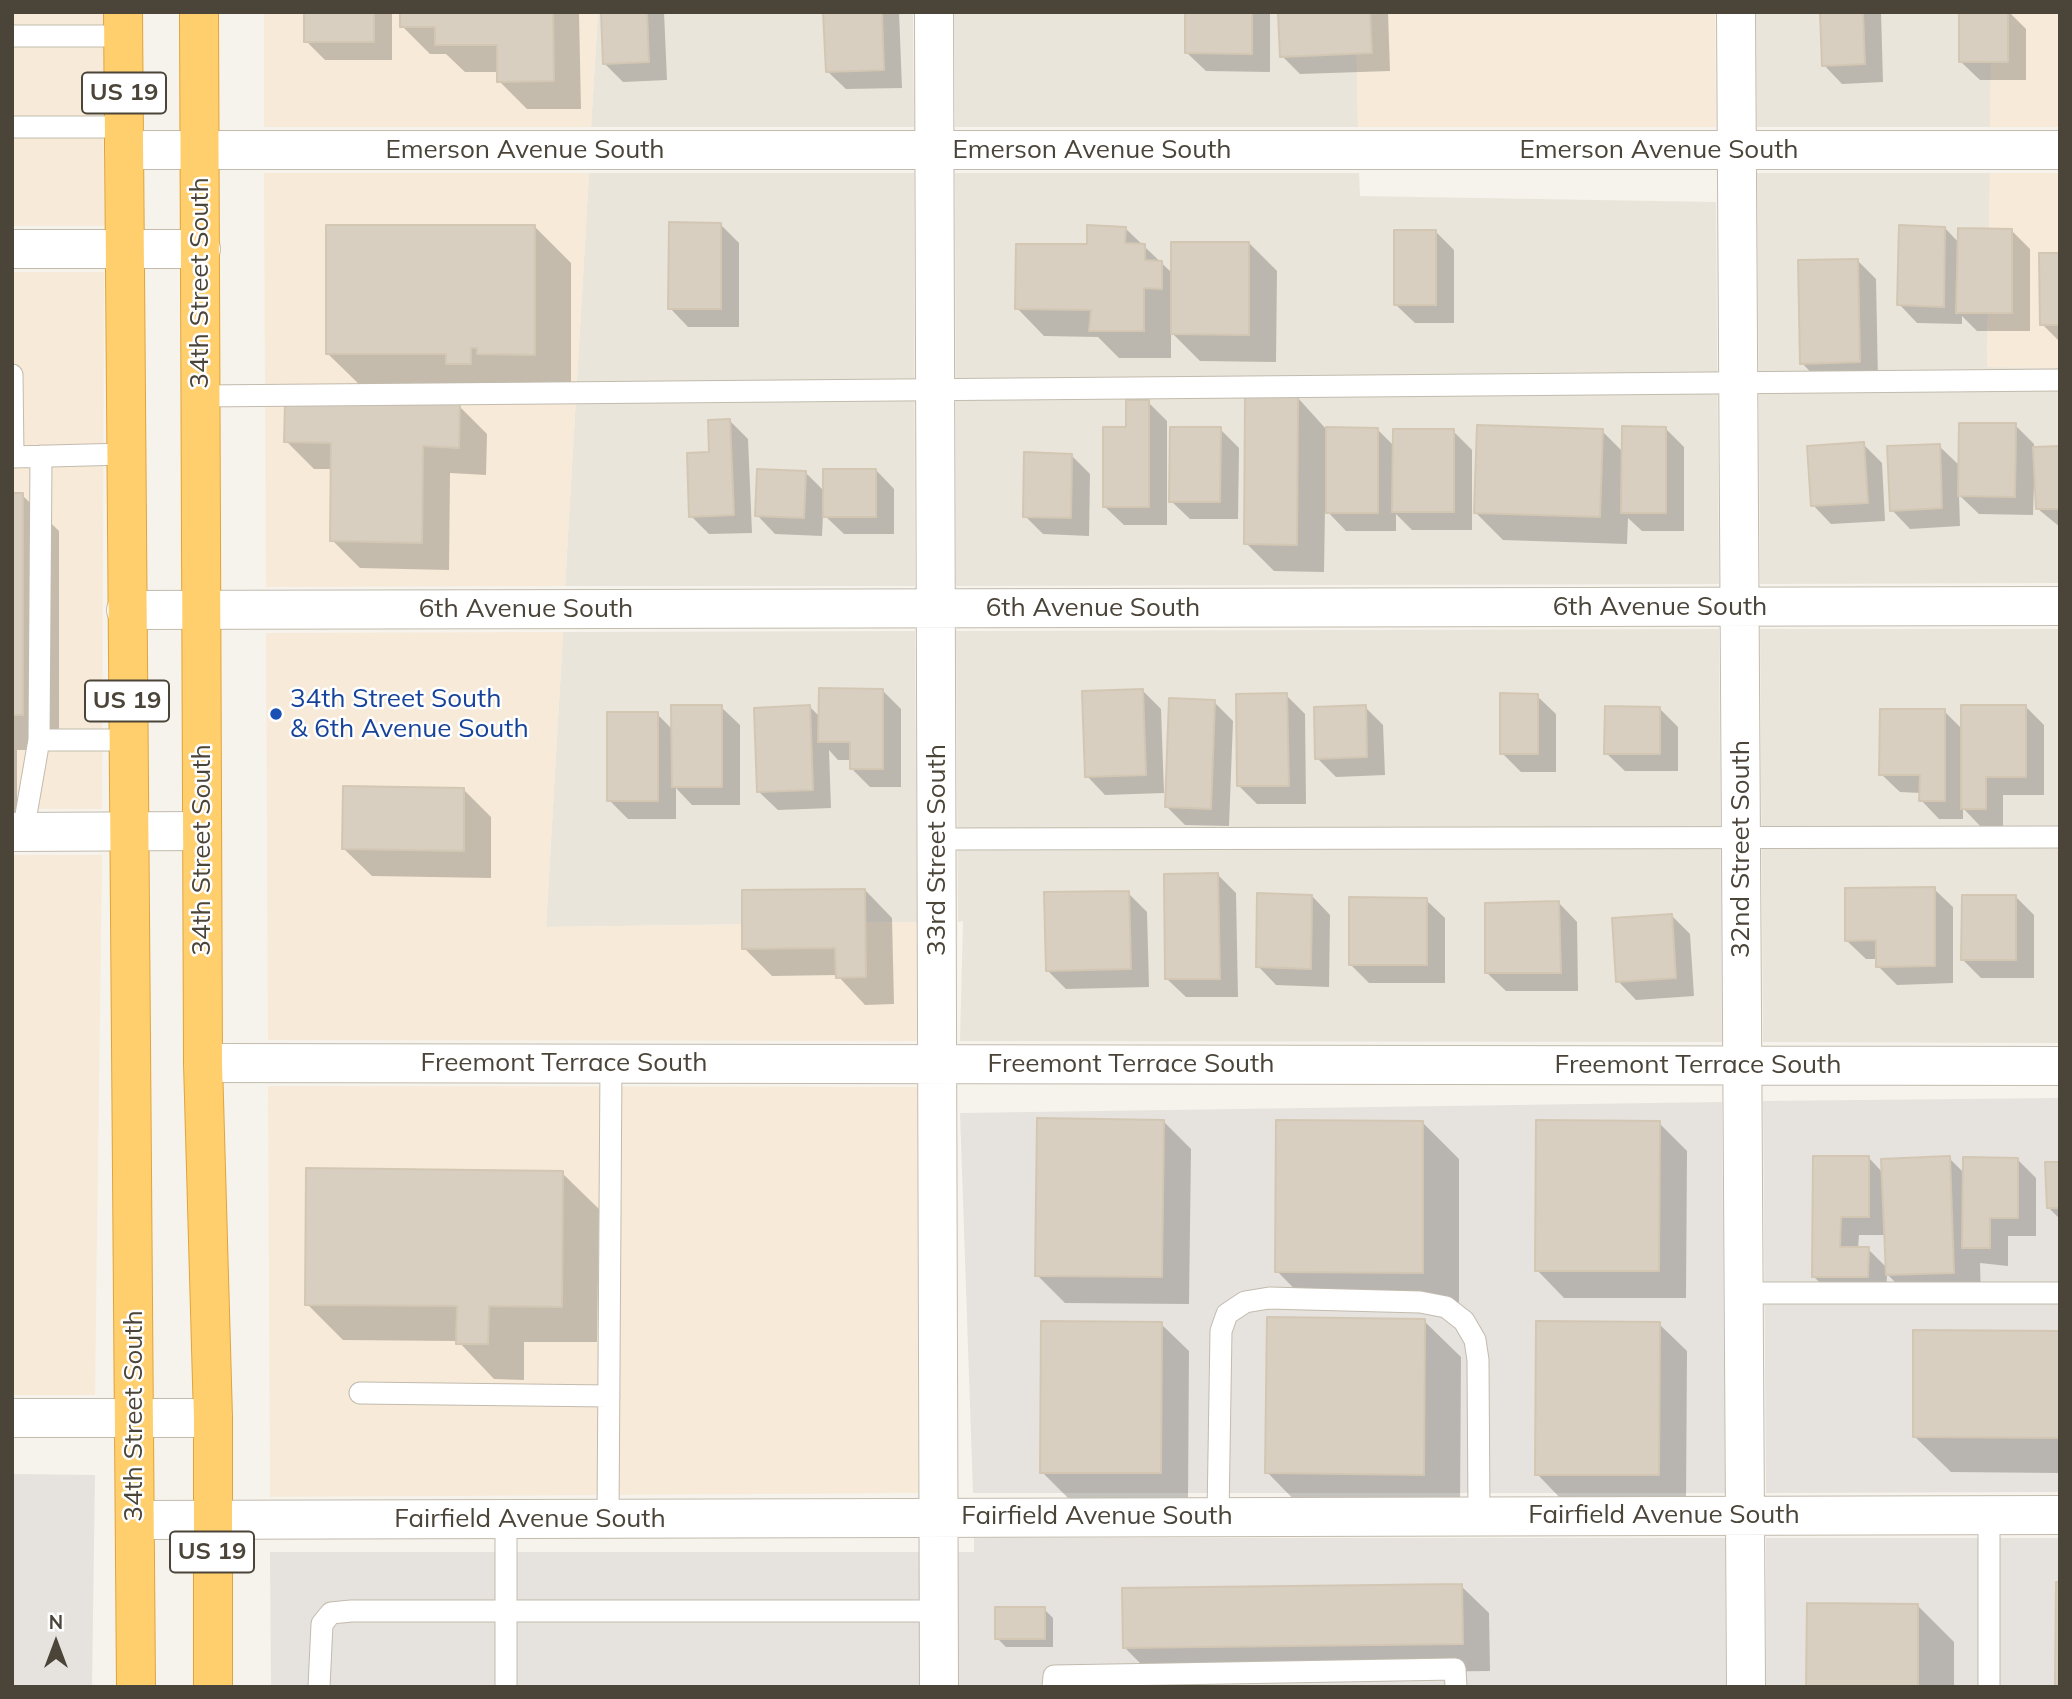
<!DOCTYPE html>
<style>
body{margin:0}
#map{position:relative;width:2072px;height:1699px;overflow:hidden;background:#f6f3ec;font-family:Mulish,sans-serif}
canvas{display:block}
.frame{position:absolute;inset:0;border:14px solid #4b4439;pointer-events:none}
.north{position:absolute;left:21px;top:1608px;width:70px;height:70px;-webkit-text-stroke:5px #fff;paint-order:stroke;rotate:0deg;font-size:19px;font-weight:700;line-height:28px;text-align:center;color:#4b4439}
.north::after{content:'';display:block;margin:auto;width:24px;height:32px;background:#4b4439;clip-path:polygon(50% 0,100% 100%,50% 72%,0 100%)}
</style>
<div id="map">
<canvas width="2072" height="1699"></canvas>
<div class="frame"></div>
<div class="north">N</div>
</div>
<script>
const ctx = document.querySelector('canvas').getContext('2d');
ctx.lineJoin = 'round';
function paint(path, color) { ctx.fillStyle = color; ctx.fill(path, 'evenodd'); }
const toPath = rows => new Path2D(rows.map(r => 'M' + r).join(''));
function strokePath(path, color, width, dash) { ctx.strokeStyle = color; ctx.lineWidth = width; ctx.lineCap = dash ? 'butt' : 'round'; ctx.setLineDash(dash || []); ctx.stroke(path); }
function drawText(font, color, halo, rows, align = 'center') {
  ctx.font = font + ' Mulish,sans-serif'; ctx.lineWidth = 5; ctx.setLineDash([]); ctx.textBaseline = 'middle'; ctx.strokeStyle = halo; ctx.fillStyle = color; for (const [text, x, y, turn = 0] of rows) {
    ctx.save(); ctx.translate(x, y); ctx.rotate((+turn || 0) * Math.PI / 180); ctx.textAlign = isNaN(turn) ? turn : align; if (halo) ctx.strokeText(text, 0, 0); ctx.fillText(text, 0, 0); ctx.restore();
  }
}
paint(toPath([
 [598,12,913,12,914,127,591,127],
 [954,12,1356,12,1358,127,955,127],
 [1756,12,1992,12,1990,127,1757,127],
 [589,173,914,173,915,586,565,586],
 [955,173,1359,173,1360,196,1716,202,1719,584,956,586],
 [1757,173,1990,173,1987,367,2060,368,2060,583,1760,584],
 [1719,629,1722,1042,960,1041,963,921,958,922,956,631],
 [1760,629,2060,629,2060,1043,1763,1042],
 [915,631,917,922,546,927,563,632]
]), '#eae5da');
paint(toPath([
 [12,12,103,12,104,226,12,226],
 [264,12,598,12,591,127,264,127],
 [1356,12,1715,12,1716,127,1358,127],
 [1992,12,2060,12,2060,127,1990,127],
 [264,173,589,173,565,586,266,587],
 [1990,173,2060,173,2060,368,1987,367],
 [12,272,104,272,102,809,12,809],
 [563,632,546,927,917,922,917,1041,268,1040,266,633],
 [12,855,102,855,95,1395,12,1395],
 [268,1086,917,1087,918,1493,270,1497]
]), '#f7ead8');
paint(toPath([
 [2060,1098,2060,1492,1766,1493,1763,1101],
 [1722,1102,1725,1493,973,1493,960,1113],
 [12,1474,95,1475,92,1687,12,1687],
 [974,1538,1725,1538,1726,1687,271,1687,270,1552,974,1552],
 [1766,1538,2060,1538,2060,1687,1766,1687]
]), '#e6e2dd');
paint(toPath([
 [306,12,392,12,392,60,325,60,306,41],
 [402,12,579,12,581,109,527,109,499,81,499,72,465,72,446,54,430,54,402,26],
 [602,12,664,12,667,80,623,82,604,63],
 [825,12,899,12,902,88,846,89,827,71],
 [1187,12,1270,12,1270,72,1206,71,1187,53],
 [1280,12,1388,12,1390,71,1300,74,1282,56],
 [1822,12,1881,12,1883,82,1842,84,1824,65],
 [1961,12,2009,12,2026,29,2026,80,1980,80,1961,62],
 [720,224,739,243,739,327,688,327,670,308],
 [534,226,571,263,571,391,515,390,507,382,506,399,365,390,328,354],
 [1125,228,1172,273,1249,243,1277,271,1276,362,1200,361,1171,332,1171,358,1119,358,1098,337,1044,336,1017,308,1088,246],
 [1945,228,1959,243,2012,231,2030,249,2030,331,1977,331,1962,316,1962,324,1917,323,1899,304],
 [1436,232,1454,250,1454,323,1415,323,1396,305],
 [2060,254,2060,342,2042,324],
 [1857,260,1876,279,1878,380,1820,382,1802,363],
 [1298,398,1326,429,1378,430,1395,447,1453,431,1472,450,1472,530,1412,530,1396,514,1396,531,1346,531,1325,509,1324,572,1274,571,1246,543],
 [1148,402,1167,421,1167,525,1124,525,1105,507,1128,429],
 [459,406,487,434,486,475,450,473,449,570,360,568,332,540,333,469,314,469,286,441],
 [730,421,748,439,752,533,709,534,691,516],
 [2015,425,2034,444,2034,449,2060,448,2060,527,2038,509,2037,484,2034,484,2033,515,1979,514,1959,495,1960,526,1910,529,1892,510,1939,446,1960,466],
 [1665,428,1684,447,1684,531,1642,531,1628,518,1627,544,1503,540,1475,512,1602,431,1623,452],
 [1220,429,1239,448,1238,519,1190,519,1171,501],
 [1863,444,1882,463,1885,521,1831,524,1813,505],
 [1071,455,1090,474,1089,536,1043,534,1025,516],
 [876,470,894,489,894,534,844,534,823,514,822,536,775,534,757,515,805,472,825,492],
 [12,495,22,495,59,531,59,750,17,750,17,817,12,817],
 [882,690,901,709,901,787,870,787,852,769,852,760,838,760,829,750,831,808,778,810,759,792,810,707,820,717],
 [1142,690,1161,709,1164,793,1105,795,1087,776],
 [1286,695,1305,714,1306,804,1257,804,1239,786],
 [1537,696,1556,714,1556,772,1521,772,1502,753],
 [1214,702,1233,721,1229,826,1185,825,1167,807],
 [721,707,740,725,740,805,692,805,676,788,676,819,628,819,609,800,657,714,673,730],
 [1365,707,1383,725,1385,775,1336,777,1317,758],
 [2026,707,2044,725,2044,795,2003,795,2003,827,1981,827,1963,808,1963,819,1939,819,1921,800,1921,793,1900,792,1881,774,1944,711,1962,729],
 [1660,709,1678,727,1678,771,1625,771,1606,753],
 [463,789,491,817,491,878,372,876,344,849],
 [1218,875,1236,893,1238,997,1186,997,1167,979],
 [1934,889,1953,907,1953,983,1897,985,1878,966,1878,959,1866,959,1847,941],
 [865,890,892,918,894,1004,865,1005,837,975,772,976,744,948],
 [1128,893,1147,912,1149,987,1066,989,1047,970],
 [1312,896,1330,915,1329,987,1276,985,1258,966],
 [2015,896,2034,915,2034,978,1981,978,1963,960],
 [1426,900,1445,918,1445,983,1369,983,1350,964],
 [1559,903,1577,922,1578,991,1506,991,1487,973],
 [1671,915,1690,934,1694,996,1636,1000,1618,981],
 [1163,1121,1191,1149,1189,1304,1065,1303,1037,1275],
 [1423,1123,1459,1159,1459,1308,1313,1308,1277,1271],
 [1659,1123,1687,1151,1686,1298,1564,1298,1537,1270],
 [1815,1158,1869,1158,1883,1173,1949,1158,1965,1174,2018,1160,2036,1178,2036,1236,2008,1236,2008,1266,1980,1263,1981,1300,1915,1302,1887,1274,1886,1295,1833,1295,1814,1277],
 [1859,1235,1886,1235,1887,1268,1868,1249,1858,1249],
 [2060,1164,2060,1219,2049,1208],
 [562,1173,599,1209,597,1342,524,1342,524,1380,494,1379,458,1341,343,1340,307,1304],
 [1424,1321,1461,1357,1460,1510,1303,1509,1267,1472],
 [1161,1324,1189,1351,1188,1501,1070,1500,1042,1472],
 [1659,1324,1687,1351,1686,1502,1564,1502,1537,1474],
 [2060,1333,2060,1473,1951,1472,1914,1436],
 [1461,1586,1489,1613,1490,1671,1152,1675,1124,1647],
 [1918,1606,1954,1642,1954,1687,1808,1687],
 [1044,1609,1053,1618,1053,1647,1006,1647,997,1638]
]), '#0003');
const building = toPath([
 [304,12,374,12,374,42,304,42,304,12],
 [400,12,553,12,554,81,497,82,497,45,435,45,435,27,400,27,400,12],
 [601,12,647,12,649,62,603,64,601,12],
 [823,12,882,12,884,70,826,72,823,12],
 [1185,12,1252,12,1252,54,1185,53,1185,12],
 [1278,12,1370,12,1372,53,1280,57,1278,12],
 [1820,12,1863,12,1865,64,1822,66,1820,12],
 [1959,12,2008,12,2008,62,1959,62,1959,12],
 [669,222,721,223,721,309,668,309,669,222],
 [326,225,535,225,535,355,477,354,477,348,471,348,471,364,446,364,446,354,326,354,326,225],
 [1087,225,1126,227,1125,243,1145,244,1145,260,1162,261,1162,289,1144,288,1144,331,1089,331,1091,310,1015,309,1016,244,1087,244,1087,225],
 [1899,225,1945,227,1944,307,1897,305,1899,225],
 [1958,228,2012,229,2012,313,1956,313,1958,228],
 [1394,230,1436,230,1436,305,1394,305,1394,230],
 [1171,242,1249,242,1249,335,1171,334,1171,242],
 [2039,253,2060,253,2060,325,2040,325,2039,253],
 [1858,259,1860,362,1800,364,1798,260,1858,259],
 [1245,396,1298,396,1297,545,1244,544,1245,396],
 [1126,400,1149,400,1149,507,1103,507,1103,427,1126,427,1126,400],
 [285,402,460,404,459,448,423,446,422,543,330,541,331,443,284,442,285,402],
 [730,419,734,515,689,517,687,453,709,452,708,420,730,419],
 [1959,423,2016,423,2015,497,1958,496,1959,423],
 [1477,425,1603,429,1600,517,1474,513,1477,425],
 [1622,426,1666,427,1666,513,1621,513,1622,426],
 [1170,427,1221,427,1220,502,1169,502,1170,427],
 [1326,427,1378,428,1378,513,1326,513,1326,427],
 [1393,429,1454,429,1454,512,1392,512,1393,429],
 [1864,442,1868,503,1811,506,1807,446,1864,442],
 [1940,444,1942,508,1890,511,1887,446,1940,444],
 [2060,446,2060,509,2036,509,2033,447,2060,446],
 [1024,452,1072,454,1071,518,1023,517,1024,452],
 [757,469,806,471,804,518,755,516,757,469],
 [823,469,876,469,876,517,823,517,823,469],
 [12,493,23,493,23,715,12,715,12,493],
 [819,688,883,689,883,769,850,769,850,742,818,742,819,688],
 [1143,689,1146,775,1085,777,1082,691,1143,689],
 [1287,693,1289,786,1237,786,1236,694,1287,693],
 [1500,693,1538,694,1538,754,1500,754,1500,693],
 [1169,698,1215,700,1211,809,1165,807,1169,698],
 [671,705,722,705,722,787,672,787,671,705],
 [810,705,813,790,757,792,754,708,810,705],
 [1366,705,1367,757,1315,759,1314,707,1366,705],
 [1961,705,2026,705,2026,777,1986,777,1986,809,1961,809,1961,705],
 [1605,706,1660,707,1660,754,1604,754,1605,706],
 [1880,709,1945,709,1945,801,1919,801,1920,775,1879,775,1880,709],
 [607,712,658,712,658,801,607,801,607,712],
 [343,786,464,788,464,851,342,849,343,786],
 [1218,873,1220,979,1165,979,1164,874,1218,873],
 [1935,887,1935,966,1876,967,1876,940,1845,941,1845,888,1935,887],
 [865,889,866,977,836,978,835,948,742,949,742,890,865,889],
 [1129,891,1131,969,1046,971,1044,892,1129,891],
 [1257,893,1312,895,1311,969,1256,967,1257,893],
 [1962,895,2016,895,2016,960,1961,960,1962,895],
 [1349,897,1427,898,1427,965,1349,965,1349,897],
 [1559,901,1561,973,1485,973,1485,903,1559,901],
 [1672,914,1676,978,1616,982,1612,918,1672,914],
 [1037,1118,1164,1120,1162,1277,1035,1276,1037,1118],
 [1276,1120,1423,1121,1423,1273,1275,1272,1276,1120],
 [1536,1120,1660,1121,1659,1271,1535,1271,1536,1120],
 [1813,1156,1869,1156,1869,1217,1841,1217,1840,1247,1869,1247,1868,1277,1812,1277,1813,1156],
 [1950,1156,1954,1273,1886,1275,1881,1159,1950,1156],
 [1963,1157,2018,1158,2018,1218,1990,1218,1990,1248,1962,1248,1963,1157],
 [2045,1162,2060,1162,2060,1208,2047,1208,2045,1162],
 [306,1168,563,1171,562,1307,489,1306,488,1344,456,1344,457,1306,305,1305,306,1168],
 [1267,1317,1425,1319,1424,1475,1265,1473,1267,1317],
 [1041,1321,1162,1322,1161,1473,1040,1473,1041,1321],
 [1536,1321,1660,1322,1659,1475,1535,1475,1536,1321],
 [1913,1330,2060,1331,2060,1438,1913,1437,1913,1330],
 [2056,1582,2060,1582,2060,1687,2055,1687,2056,1582],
 [1462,1584,1463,1644,1123,1648,1122,1588,1462,1584],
 [1807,1603,1918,1604,1918,1687,1806,1687,1807,1603],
 [995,1607,1045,1607,1045,1639,995,1639,995,1607]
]);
paint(building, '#d8cfc1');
strokePath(building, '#d3c7b4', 2);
const lane = toPath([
 [12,36,123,36],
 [12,127,124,127],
 [12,375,13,457],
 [201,396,2060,380],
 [12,457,126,454],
 [39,740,127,740],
 [23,832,39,740,41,456],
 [937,839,2060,837],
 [1743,1293,2060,1293],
 [360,1393,609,1396],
 [1218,1515,1221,1331,1227,1314,1245,1302,1269,1298,1420,1302,1446,1307,1464,1321,1475,1340,1478,1360,1479,1515],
 [1989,1515,1989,1687],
 [608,1518,611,1063],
 [319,1687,322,1624,331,1613,351,1611,939,1611],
 [506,1687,506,1519],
 [1053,1687,1054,1676,1455,1669,1456,1687]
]);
const street = toPath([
 [934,12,939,1687],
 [1736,12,1746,1687],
 [124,150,2060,150],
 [12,249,201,249],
 [126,610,2060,606],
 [12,832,202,831],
 [203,1063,2060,1066],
 [12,1418,213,1418],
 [135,1520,2060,1515]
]);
const highway = toPath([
 [123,12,136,1687],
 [199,12,203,1063,213,1418,213,1687]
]);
strokePath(lane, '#c2bbae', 23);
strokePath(street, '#c2bbae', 40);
strokePath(highway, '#e0a43c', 40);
strokePath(lane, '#fff', 21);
strokePath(street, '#fff', 38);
strokePath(highway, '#ffcf6e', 38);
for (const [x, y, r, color] of [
 [276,714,7,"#1a4fb4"]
]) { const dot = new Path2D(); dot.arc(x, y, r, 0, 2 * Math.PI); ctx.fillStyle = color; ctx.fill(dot); strokePath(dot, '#fff', 2.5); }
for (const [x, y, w] of [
 [124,93,84],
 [127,701,84],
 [212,1552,84]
]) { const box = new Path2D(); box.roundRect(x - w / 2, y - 20.5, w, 41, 5); ctx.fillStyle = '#fff'; ctx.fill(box); strokePath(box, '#4b4439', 2); }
drawText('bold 24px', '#4b4439', null, [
 ["US 19",124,93],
 ["US 19",127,701],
 ["US 19",212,1552]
]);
drawText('26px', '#4b4439', '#fff', [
 ["Emerson Avenue South",525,150],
 ["Emerson Avenue South",1092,150],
 ["Emerson Avenue South",1659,150],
 ["34th Street South",200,283,-90],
 ["6th Avenue South",1660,607],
 ["6th Avenue South",1093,608],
 ["6th Avenue South",526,609],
 ["32nd Street South",1741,849,-90],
 ["34th Street South",202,850,-90],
 ["33rd Street South",937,850,-90],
 ["Freemont Terrace South",564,1063],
 ["Freemont Terrace South",1131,1064],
 ["Freemont Terrace South",1698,1065],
 ["34th Street South",134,1416,-90],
 ["Fairfield Avenue South",1664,1515],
 ["Fairfield Avenue South",1097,1516],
 ["Fairfield Avenue South",530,1519]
]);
drawText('26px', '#164399', '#fff', [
 ["34th Street South",290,699],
 ["& 6th Avenue South",290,729]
], 'left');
</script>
